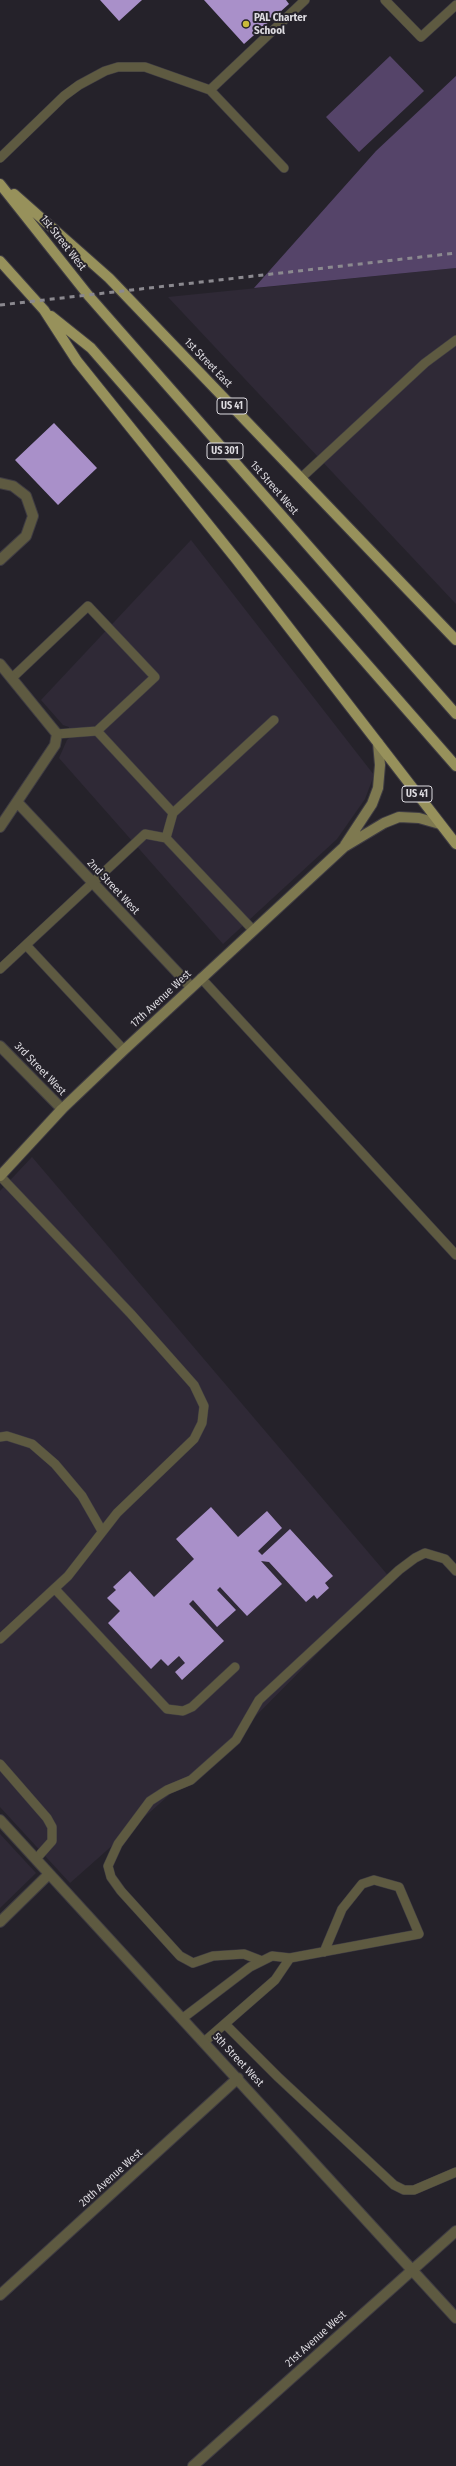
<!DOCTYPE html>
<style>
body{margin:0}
canvas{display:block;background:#25222a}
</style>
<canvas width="456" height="2466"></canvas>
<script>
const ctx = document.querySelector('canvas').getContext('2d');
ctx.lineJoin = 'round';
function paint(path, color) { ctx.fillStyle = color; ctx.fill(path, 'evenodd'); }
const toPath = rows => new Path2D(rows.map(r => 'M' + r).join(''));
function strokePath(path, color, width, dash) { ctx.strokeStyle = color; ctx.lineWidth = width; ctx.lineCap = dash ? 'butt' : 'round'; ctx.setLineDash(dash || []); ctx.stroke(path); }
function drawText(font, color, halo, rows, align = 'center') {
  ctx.font = font + ' "Fira Sans Condensed",sans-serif'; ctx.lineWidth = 4; ctx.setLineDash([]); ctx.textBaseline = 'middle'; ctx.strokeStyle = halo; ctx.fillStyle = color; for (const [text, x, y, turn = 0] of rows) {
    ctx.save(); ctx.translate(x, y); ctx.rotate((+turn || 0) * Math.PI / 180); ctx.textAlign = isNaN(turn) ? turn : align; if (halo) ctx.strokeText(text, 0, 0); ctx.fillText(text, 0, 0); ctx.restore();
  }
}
paint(toPath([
 [456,268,456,604,168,297],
 [191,540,374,775,365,799,337,839,223,944,59,758,67,740,71,736,68,732,69,727,63,725,41,700],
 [32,1157,391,1579,238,1734,70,1883,0,1807,0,1191],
 [0,1834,36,1873,0,1908]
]), '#2f2936');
paint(toPath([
 [390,56,424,91,359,152,326,117],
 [456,76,456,268,254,288,376,151]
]), '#554469');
paint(toPath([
 [100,0,142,0,119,21],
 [204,0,286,0,289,4,244,44],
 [54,423,97,468,58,505,15,460],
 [211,1507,238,1537,267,1511,282,1528,258,1551,262,1555,290,1529,333,1576,325,1583,329,1588,317,1599,314,1595,306,1602,269,1562,261,1561,282,1584,247,1616,220,1587,217,1590,236,1610,217,1627,193,1600,189,1604,224,1641,182,1680,175,1672,185,1663,179,1656,168,1666,161,1659,151,1669,108,1623,120,1611,107,1598,116,1590,113,1587,130,1571,154,1597,194,1559,176,1539]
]), '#a990c9');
const lane = toPath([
 [385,0,421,37,456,5],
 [210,90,284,168],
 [0,158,64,96,79,85,105,71,118,67,145,67,210,90,305,0],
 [301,478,425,363,456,340],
 [12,678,88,606,155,677,97,731],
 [57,734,97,731,173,813,274,720],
 [166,838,173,813],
 [26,945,124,1050],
 [0,969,145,834,166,838,253,930],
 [201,978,456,1255],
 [0,1176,131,1314,194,1385,204,1406,202,1423,194,1439,117,1513,68,1576,0,1639],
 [0,1437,7,1436,32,1444,55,1464,82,1496,102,1531],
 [55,1589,167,1709,183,1711,192,1707,235,1667],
 [0,1764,47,1818,52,1827,52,1841,36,1859],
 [262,1961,244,1954,213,1956,193,1963,180,1956,121,1891,111,1877,108,1866,118,1844,150,1801,167,1790,191,1780,236,1740,259,1700,399,1570,415,1558,425,1553,445,1559,456,1571],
 [183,2018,250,1967,272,1956,290,1958,419,1934,399,1887,374,1880,362,1884,342,1909,324,1952],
 [225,2024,278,2077,394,2185,404,2190,414,2190,456,2172],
 [204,2042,275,1980,290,1958]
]);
const street = toPath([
 [0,483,13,486,26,496,33,516,26,536,0,560],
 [0,664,57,734,55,745,0,827],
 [18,803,191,987],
 [0,1046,62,1109],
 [0,1820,456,2318],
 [0,1922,49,1874],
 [0,2295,238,2078],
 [193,2466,456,2231]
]);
const secondary = toPath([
 [345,845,372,804,378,788,380,765,378,743],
 [0,1176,62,1109,124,1050,344,847,384,823,399,817,419,818,440,824]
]);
const primary = toPath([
 [0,184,88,295,456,714],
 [14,194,109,278,456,640],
 [0,261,44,310,77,361,236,559,456,844],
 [51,316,91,348,456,766]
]);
strokePath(lane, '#3f3c43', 10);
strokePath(street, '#3f3c43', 12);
strokePath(secondary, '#3f3c43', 12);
strokePath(primary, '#3f3c43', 12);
strokePath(lane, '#5e5a41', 9);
strokePath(street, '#5e5a41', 10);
strokePath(secondary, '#7e7950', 10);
strokePath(primary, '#97915b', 10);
strokePath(toPath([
 [0,305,456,253]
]), '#8b898f', 3, [5, 5]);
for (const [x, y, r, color] of [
 [246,24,4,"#caba3a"]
]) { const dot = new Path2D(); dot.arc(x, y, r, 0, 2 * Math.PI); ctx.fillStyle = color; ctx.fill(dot); strokePath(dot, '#25222a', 1.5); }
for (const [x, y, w] of [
 [232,406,30],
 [225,451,36],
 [417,794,30]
]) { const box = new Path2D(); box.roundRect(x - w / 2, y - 8, w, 16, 3); ctx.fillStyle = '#25222a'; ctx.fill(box); strokePath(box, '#dddbe0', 1); }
drawText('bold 10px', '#dddbe0', null, [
 ["US 41",232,406],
 ["US 301",225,451],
 ["US 41",417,794]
]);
drawText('bold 11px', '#dddbe0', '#25222a', [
 ["PAL Charter",254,18],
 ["School",254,31]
], 'left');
drawText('11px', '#dddbe0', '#25222a', [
 ["1st Street West",63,243,52],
 ["1st Street East",208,363,46],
 ["1st Street West",274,488,49],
 ["2nd Street West",113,887,47],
 ["17th Avenue West",161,999,-43],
 ["3rd Street West",40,1069,46],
 ["5th Street West",238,2060,47],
 ["20th Avenue West",111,2178,-42],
 ["21st Avenue West",316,2339,-42]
]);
</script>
